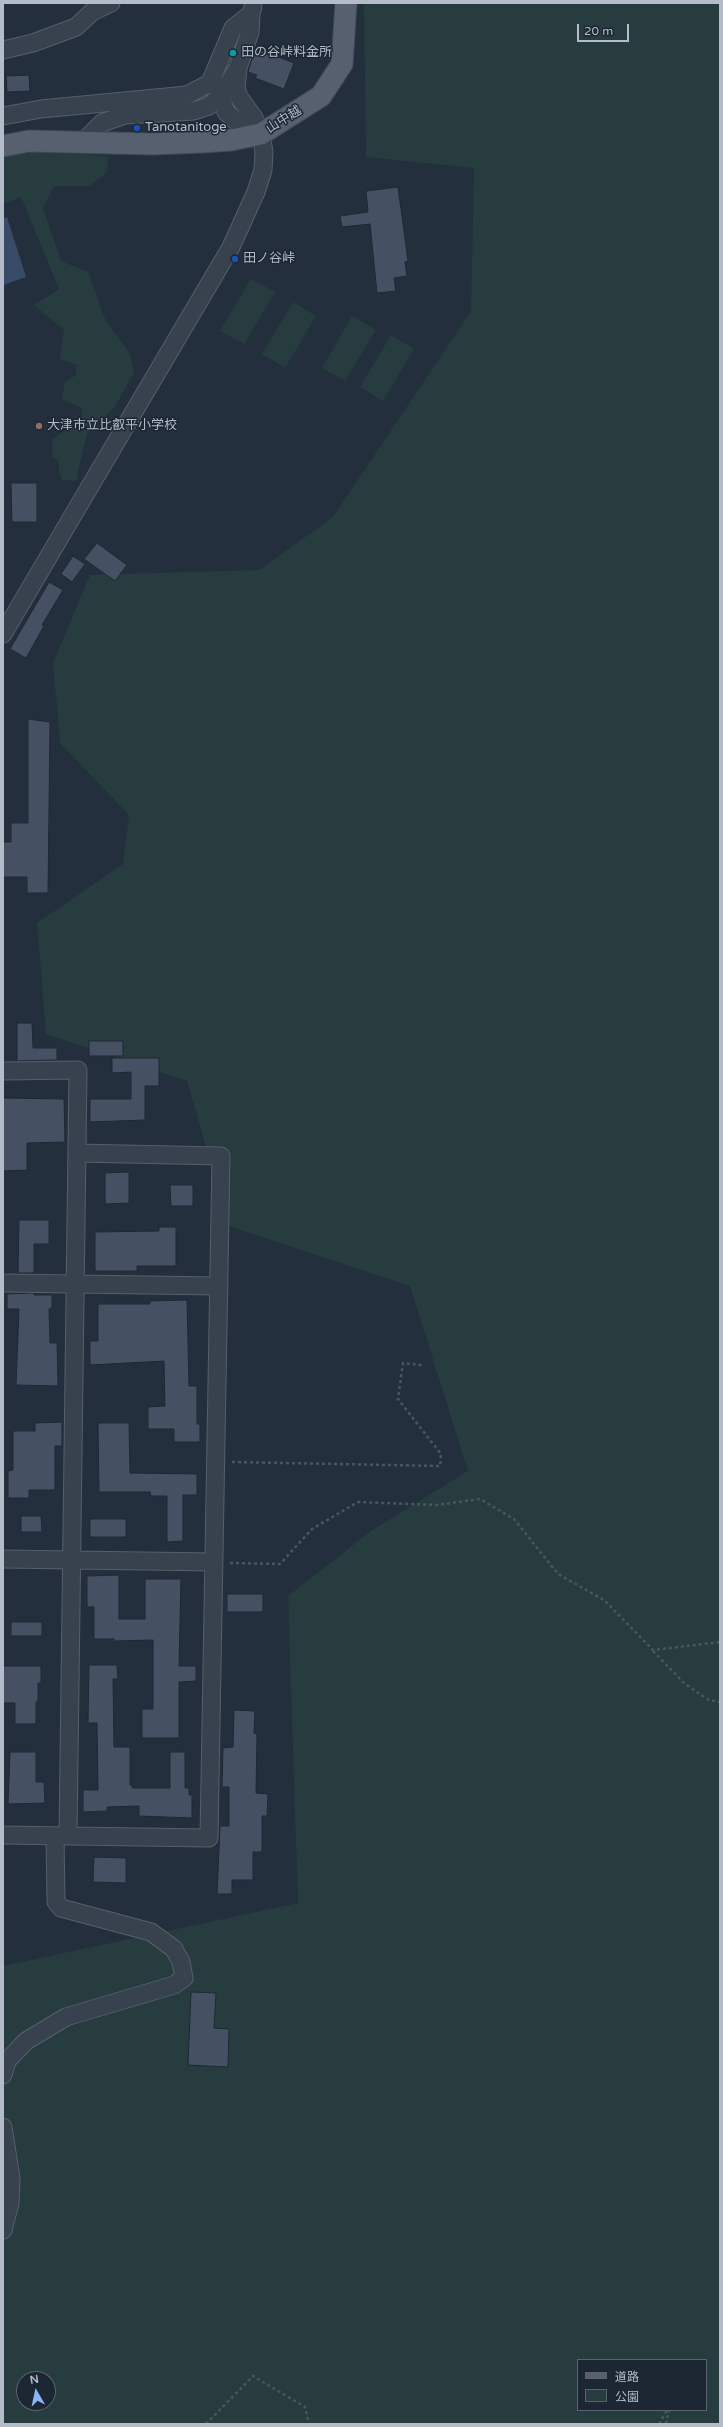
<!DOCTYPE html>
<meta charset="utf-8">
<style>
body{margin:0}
#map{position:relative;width:723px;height:2427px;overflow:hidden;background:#242f3e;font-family:"Varela Round","Noto Sans JP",sans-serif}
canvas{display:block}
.frame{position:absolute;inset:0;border:4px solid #b4bcc9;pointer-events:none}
.legend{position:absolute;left:577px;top:2359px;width:130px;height:52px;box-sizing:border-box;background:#1d2633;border:1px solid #59626f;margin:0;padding:5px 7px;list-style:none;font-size:12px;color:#b4bcc9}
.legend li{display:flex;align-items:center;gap:8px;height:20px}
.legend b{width:20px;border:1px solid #59626f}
.north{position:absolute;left:16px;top:2371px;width:40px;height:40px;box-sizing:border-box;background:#1d2633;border:1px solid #59626f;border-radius:50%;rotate:351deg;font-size:11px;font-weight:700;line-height:16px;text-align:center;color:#b4bcc9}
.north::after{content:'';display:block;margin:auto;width:14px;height:18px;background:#8ab4f8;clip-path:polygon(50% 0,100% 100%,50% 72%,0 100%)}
.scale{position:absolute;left:577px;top:24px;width:52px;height:18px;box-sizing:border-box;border:2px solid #b4bcc9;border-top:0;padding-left:5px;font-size:12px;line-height:14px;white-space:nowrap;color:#b4bcc9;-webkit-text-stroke:3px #1d2633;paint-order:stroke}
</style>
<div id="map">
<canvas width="723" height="2427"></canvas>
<div class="frame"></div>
<ul class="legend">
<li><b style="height:5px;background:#56606e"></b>道路</li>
<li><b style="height:11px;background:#263c3f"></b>公園</li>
</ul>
<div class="north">N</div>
<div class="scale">20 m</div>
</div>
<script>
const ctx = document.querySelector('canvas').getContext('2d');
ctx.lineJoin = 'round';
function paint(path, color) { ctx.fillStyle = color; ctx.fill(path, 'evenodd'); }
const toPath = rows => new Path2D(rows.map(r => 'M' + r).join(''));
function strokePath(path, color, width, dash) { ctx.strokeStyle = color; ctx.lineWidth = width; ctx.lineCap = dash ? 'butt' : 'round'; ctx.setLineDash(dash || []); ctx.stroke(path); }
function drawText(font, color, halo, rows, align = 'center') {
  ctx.font = font + ' "Varela Round","Noto Sans JP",sans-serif'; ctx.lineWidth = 3; ctx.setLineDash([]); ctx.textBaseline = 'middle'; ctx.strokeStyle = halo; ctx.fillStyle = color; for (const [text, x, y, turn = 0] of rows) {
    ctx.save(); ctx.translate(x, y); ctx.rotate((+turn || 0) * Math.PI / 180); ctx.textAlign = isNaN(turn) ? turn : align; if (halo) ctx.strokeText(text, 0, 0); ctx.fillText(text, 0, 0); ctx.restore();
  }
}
paint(toPath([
 [364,3,720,3,720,2424,3,2424,3,1966,298,1903,288,1596,371,1531,468,1471,410,1286,229,1226,187,1081,46,1034,37,923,123,864,129,815,60,743,53,663,90,575,259,570,333,517,471,311,474,168,366,157],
 [578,2360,706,2360,706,2410,578,2410],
 [24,2379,48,2379,48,2403,24,2403],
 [59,150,108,157,107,172,89,186,54,186,43,208,61,261,88,272,105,319,130,354,134,373,114,408,87,434,76,481,62,480,59,471,59,462,52,457,53,439,81,420,82,408,62,399,65,382,76,375,77,365,60,359,64,330,34,305,59,289,21,197,3,204,3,156],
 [251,279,275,292,244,344,220,331],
 [293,302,316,316,285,368,262,354],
 [352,316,376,330,345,381,322,368],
 [391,335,414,349,383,401,360,387]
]), '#263c3f');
paint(toPath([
 [7,217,26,277,3,285,3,219]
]), '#394c67');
const building = toPath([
 [255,48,294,63,284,89,255,78,257,75,248,72,255,48],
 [29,75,30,91,7,92,6,76,29,75],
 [398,187,408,261,405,262,407,276,394,278,396,291,377,293,370,224,342,227,340,216,368,212,366,191,398,187],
 [11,483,37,483,37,522,12,522,11,483],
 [97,543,127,565,115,581,84,559,97,543],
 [73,556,85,564,72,582,61,574,73,556],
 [49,582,63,590,42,625,44,626,26,658,10,649,49,582],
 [28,719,50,722,48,893,27,893,27,877,3,877,3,842,11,842,11,823,28,823,28,719],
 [17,1023,32,1023,33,1048,57,1048,57,1060,17,1061,17,1023],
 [89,1041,123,1041,123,1056,89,1056,89,1041],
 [112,1058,159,1058,159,1086,145,1086,145,1120,90,1122,90,1099,131,1099,131,1072,112,1073,112,1058],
 [3,1098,64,1099,65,1142,27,1143,27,1170,3,1171,3,1098],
 [129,1172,129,1203,105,1204,105,1173,129,1172],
 [170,1185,193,1185,193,1206,171,1206,170,1185],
 [19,1220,49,1220,49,1244,34,1244,34,1273,18,1273,19,1220],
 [159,1227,176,1227,176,1266,137,1266,137,1271,95,1271,95,1232,159,1231,159,1227],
 [34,1293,34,1295,52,1295,52,1308,49,1309,50,1343,57,1343,58,1386,16,1385,19,1309,7,1309,7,1294,34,1293],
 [187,1300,189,1386,197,1386,197,1424,200,1424,200,1442,174,1442,174,1429,148,1429,148,1407,165,1406,164,1361,90,1365,90,1341,98,1341,98,1304,150,1304,150,1301,187,1300],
 [62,1422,62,1446,55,1446,55,1490,29,1490,29,1498,8,1498,8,1471,13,1470,13,1431,35,1431,35,1423,62,1422],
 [98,1423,129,1423,130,1473,197,1474,197,1495,183,1495,183,1541,167,1542,167,1496,151,1496,150,1492,99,1492,98,1423],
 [21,1516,41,1516,42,1532,21,1532,21,1516],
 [90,1519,126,1519,126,1537,90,1537,90,1519],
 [119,1575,119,1619,145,1619,145,1579,181,1579,179,1666,196,1666,196,1681,179,1682,179,1738,142,1738,142,1709,153,1709,153,1640,114,1641,114,1639,94,1639,94,1607,87,1607,87,1576,119,1575],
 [227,1594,263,1594,263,1612,227,1612,227,1594],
 [11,1622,42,1622,42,1636,11,1636,11,1622],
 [89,1665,117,1665,118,1679,113,1679,114,1747,130,1747,130,1785,132,1785,132,1788,170,1788,170,1752,185,1752,185,1788,189,1788,189,1795,192,1795,192,1818,139,1816,139,1806,107,1807,107,1811,83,1812,83,1790,98,1790,97,1723,88,1723,89,1665],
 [3,1666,41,1666,41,1683,38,1683,38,1702,36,1702,36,1724,15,1724,15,1703,3,1703,3,1666],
 [234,1710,255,1711,254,1733,257,1734,256,1793,268,1794,267,1816,262,1816,262,1852,253,1852,253,1880,232,1880,232,1894,217,1894,220,1826,229,1826,229,1787,222,1787,223,1748,233,1747,234,1710],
 [10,1752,36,1752,36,1782,44,1782,45,1803,8,1804,10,1752],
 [94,1857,126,1858,126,1883,93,1882,94,1857],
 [191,1992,216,1993,214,2028,229,2029,228,2067,188,2065,191,1992]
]);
paint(building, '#455162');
strokePath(building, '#1f2835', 1);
const minor = toPath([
 [3,50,33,43,76,27,92,12,111,3],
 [217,86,226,112,239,124,261,134],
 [3,116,41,109,187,95,210,83,233,28,251,14],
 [83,142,102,123,125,115,194,111,209,106,220,96,238,68,250,32,251,14,253,7],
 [3,634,231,247,256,192,263,170,264,152,261,134,254,118,239,97,236,88,238,68],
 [3,1071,78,1070,68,1836],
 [3,1283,219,1286],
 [3,1559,214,1562],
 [3,1835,209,1838,221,1156,77,1153],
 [3,2075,7,2061,26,2041,66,2017,174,1985,184,1978,181,1962,174,1949,151,1932,61,1908,56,1902,55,1836],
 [3,2127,11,2178,10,2203,3,2230]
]);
const major = toPath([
 [3,146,29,141,152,144,202,142,231,140,261,134,321,96,342,64,346,3]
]);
strokePath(minor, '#565f6c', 19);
strokePath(major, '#414a57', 23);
strokePath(toPath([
 [232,1462,440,1466,441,1454,398,1399,403,1363,422,1365],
 [230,1563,280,1564,312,1529,358,1502,437,1505,480,1499,514,1519,558,1574,604,1600,653,1650,720,1642],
 [653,1651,685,1684,709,1700,720,1702],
 [206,2424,253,2376,305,2407,309,2424],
 [659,2424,667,2410],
 [666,2424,669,2410]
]), '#44595c', 2.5, [3, 3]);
strokePath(minor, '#38414e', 17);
strokePath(major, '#56606e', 21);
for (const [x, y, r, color] of [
 [233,53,4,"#0f9aa8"],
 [137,128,4,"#1a4fb4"],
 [235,259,4,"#1a4fb4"],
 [39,426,4,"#8d6e63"]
]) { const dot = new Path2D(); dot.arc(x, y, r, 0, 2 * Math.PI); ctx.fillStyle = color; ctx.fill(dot); strokePath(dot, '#1d2633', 1.5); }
drawText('13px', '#b4bcc9', '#1d2633', [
 ["田の谷峠料金所",241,53],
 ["Tanotanitoge",145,128],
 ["田ノ谷峠",243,259],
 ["大津市立比叡平小学校",47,426]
], 'left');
drawText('13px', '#b4bcc9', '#1d2633', [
 ["山中越",284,120,-32]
]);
</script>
